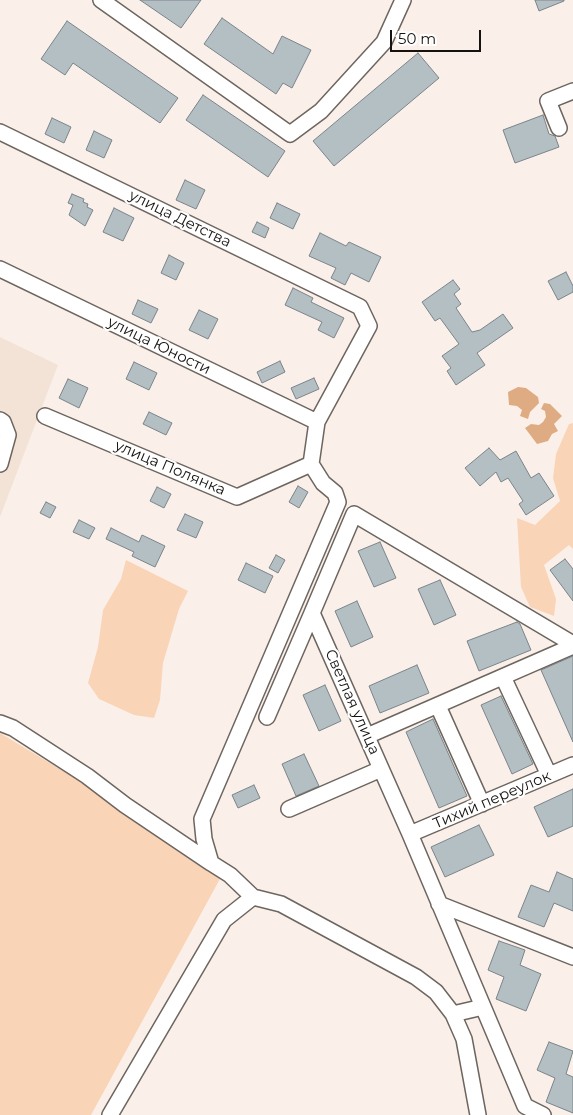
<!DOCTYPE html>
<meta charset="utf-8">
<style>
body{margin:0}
#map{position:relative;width:573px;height:1115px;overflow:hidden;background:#faf0e9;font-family:Montserrat,sans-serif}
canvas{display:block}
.scale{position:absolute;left:390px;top:30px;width:91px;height:22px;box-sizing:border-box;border:2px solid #151210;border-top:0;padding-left:6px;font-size:15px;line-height:18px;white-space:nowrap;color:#151210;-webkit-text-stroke:4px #fff;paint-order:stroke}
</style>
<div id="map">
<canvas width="573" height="1115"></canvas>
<div class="scale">50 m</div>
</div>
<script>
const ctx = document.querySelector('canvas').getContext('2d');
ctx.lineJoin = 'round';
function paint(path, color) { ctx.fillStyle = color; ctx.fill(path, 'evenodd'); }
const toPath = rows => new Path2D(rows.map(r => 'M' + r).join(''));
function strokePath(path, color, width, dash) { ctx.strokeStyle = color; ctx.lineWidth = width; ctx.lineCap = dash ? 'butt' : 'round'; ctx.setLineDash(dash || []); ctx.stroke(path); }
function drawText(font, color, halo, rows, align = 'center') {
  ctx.font = font + ' Montserrat,sans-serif'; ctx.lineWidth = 4.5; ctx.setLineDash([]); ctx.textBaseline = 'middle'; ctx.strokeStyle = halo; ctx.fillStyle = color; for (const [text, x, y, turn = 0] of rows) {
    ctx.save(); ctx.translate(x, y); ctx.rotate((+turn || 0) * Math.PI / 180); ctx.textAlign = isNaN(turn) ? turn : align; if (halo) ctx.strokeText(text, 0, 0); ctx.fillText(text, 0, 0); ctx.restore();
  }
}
paint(toPath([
 [0,337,58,365,0,517]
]), '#f3e3d7');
paint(toPath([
 [573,423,573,549,569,545,544,565,556,599,554,616,530,607,521,587,517,518,535,525,560,501,553,478,556,454,569,424],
 [126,560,188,591,179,609,163,663,160,700,154,718,134,715,99,699,88,683,98,647,103,610,121,579],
 [0,733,75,778,221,877,91,1115,0,1115]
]), '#fad4b7');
paint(toPath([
 [518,387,526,388,538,397,539,403,530,412,528,419,520,416,522,410,517,406,509,405,508,392],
 [544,403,550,404,562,416,554,424,558,431,552,434,548,441,537,444,525,428,531,424,539,425,543,422,546,417,545,411,541,409]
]), '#deab83');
const building = toPath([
 [140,0,201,0,181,28,140,0],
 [535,0,564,0,564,1,539,11,535,0],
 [222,18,273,54,282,36,311,50,292,88,283,83,276,94,204,44,222,18],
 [67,21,178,98,160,123,73,63,65,75,41,59,67,21],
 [418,53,439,78,334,166,313,141,418,53],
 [203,95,285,151,268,177,186,120,203,95],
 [543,115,549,134,555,136,559,147,515,163,503,130,543,115],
 [52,118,71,127,64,143,45,134,52,118],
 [94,131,112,140,104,158,86,150,94,131],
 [185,180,205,190,196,209,176,200,185,180],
 [72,194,84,199,83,202,88,204,87,207,93,210,85,226,69,215,73,205,68,203,72,194],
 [277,203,300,214,293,229,270,218,277,203],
 [114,208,134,218,123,241,103,232,114,208],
 [257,222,269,228,265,238,252,232,257,222],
 [320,233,346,246,349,242,381,257,369,282,351,273,345,285,331,278,336,268,309,256,320,233],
 [169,255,184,263,176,280,161,273,169,255],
 [566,272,573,286,573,292,558,300,548,281,566,272],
 [453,280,460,289,454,294,461,304,456,308,472,332,480,330,503,314,513,328,477,353,485,365,456,385,447,371,451,368,442,356,459,344,440,318,435,321,422,302,453,280],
 [293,288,313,298,311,302,344,318,334,338,318,330,322,322,285,305,293,288],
 [138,300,158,309,151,323,132,314,138,300],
 [199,310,218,319,208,339,189,330,199,310],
 [280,361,285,372,262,383,257,372,280,361],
 [134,362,157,373,149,390,126,379,134,362],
 [314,378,319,389,296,399,291,388,314,378],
 [68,379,88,388,79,408,59,398,68,379],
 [149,412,172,423,166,435,143,424,149,412],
 [489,448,500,460,516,451,531,478,539,473,554,496,526,515,519,504,523,501,508,478,501,482,496,472,480,486,465,468,489,448],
 [298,486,308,492,299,508,289,502,298,486],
 [157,487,171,494,164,508,150,501,157,487],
 [46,502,56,507,50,518,40,513,46,502],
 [185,514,203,522,196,538,177,530,185,514],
 [79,520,95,528,89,539,73,532,79,520],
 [111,528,139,542,142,535,165,546,155,567,132,556,134,552,106,539,111,528],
 [380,542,396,578,374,587,358,551,380,542],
 [276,555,285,560,278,573,269,568,276,555],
 [565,559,573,569,573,601,550,570,565,559],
 [246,563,273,576,265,593,238,580,246,563],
 [440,580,456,615,434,625,418,589,440,580],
 [357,601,373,637,351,647,335,611,357,601],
 [517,622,520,624,531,650,479,671,467,641,517,622],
 [573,656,573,742,541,670,573,656],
 [417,665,429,693,380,713,369,686,417,665],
 [325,685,341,721,319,731,303,695,325,685],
 [501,696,533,764,512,774,481,705,501,696],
 [433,719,467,796,439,808,406,732,433,719],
 [304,754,319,786,296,796,282,764,304,754],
 [254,785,260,798,238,808,232,795,254,785],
 [573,789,573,826,548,837,534,807,573,789],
 [479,825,494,855,445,877,431,847,479,825],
 [557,872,573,879,573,911,554,903,544,927,518,917,531,885,549,892,557,872],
 [499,941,525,950,520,965,541,974,526,1011,496,999,504,977,488,970,499,941],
 [549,1042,573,1051,566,1074,573,1077,573,1113,546,1102,555,1078,537,1070,549,1042]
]);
paint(building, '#b4bfc4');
strokePath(building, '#7a8489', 1);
const minor = toPath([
 [101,0,290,134,321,111,384,42,403,0],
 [559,128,548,101,573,91],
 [0,132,360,307,369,326,317,422,311,464,237,497,45,416],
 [0,269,317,422],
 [0,420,3,422,8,435,0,464],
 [311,464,323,483,335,493,338,502,202,819,204,839,211,863,230,875,253,897,281,904,416,977,436,992,453,1014,464,1039,478,1115],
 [503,677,549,775],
 [438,706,482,804],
 [267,717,312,613],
 [0,723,13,728,87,776,125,805,211,863],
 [367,736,573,646],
 [289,809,381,769],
 [410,834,573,765],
 [439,904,573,957],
 [453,1014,483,1007],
 [110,1115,224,920,253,897],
 [543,1115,525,1106,410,834,312,613,354,514,573,644]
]);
strokePath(minor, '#6d655f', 18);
strokePath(minor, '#fff', 15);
drawText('15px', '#151210', '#fff', [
 ["улица Детства",180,219,26],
 ["улица Юности",159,346,26],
 ["улица Полянка",170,468,23],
 ["Светлая улица",352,702,66],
 ["Тихий переулок",492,800,-23]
]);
</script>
